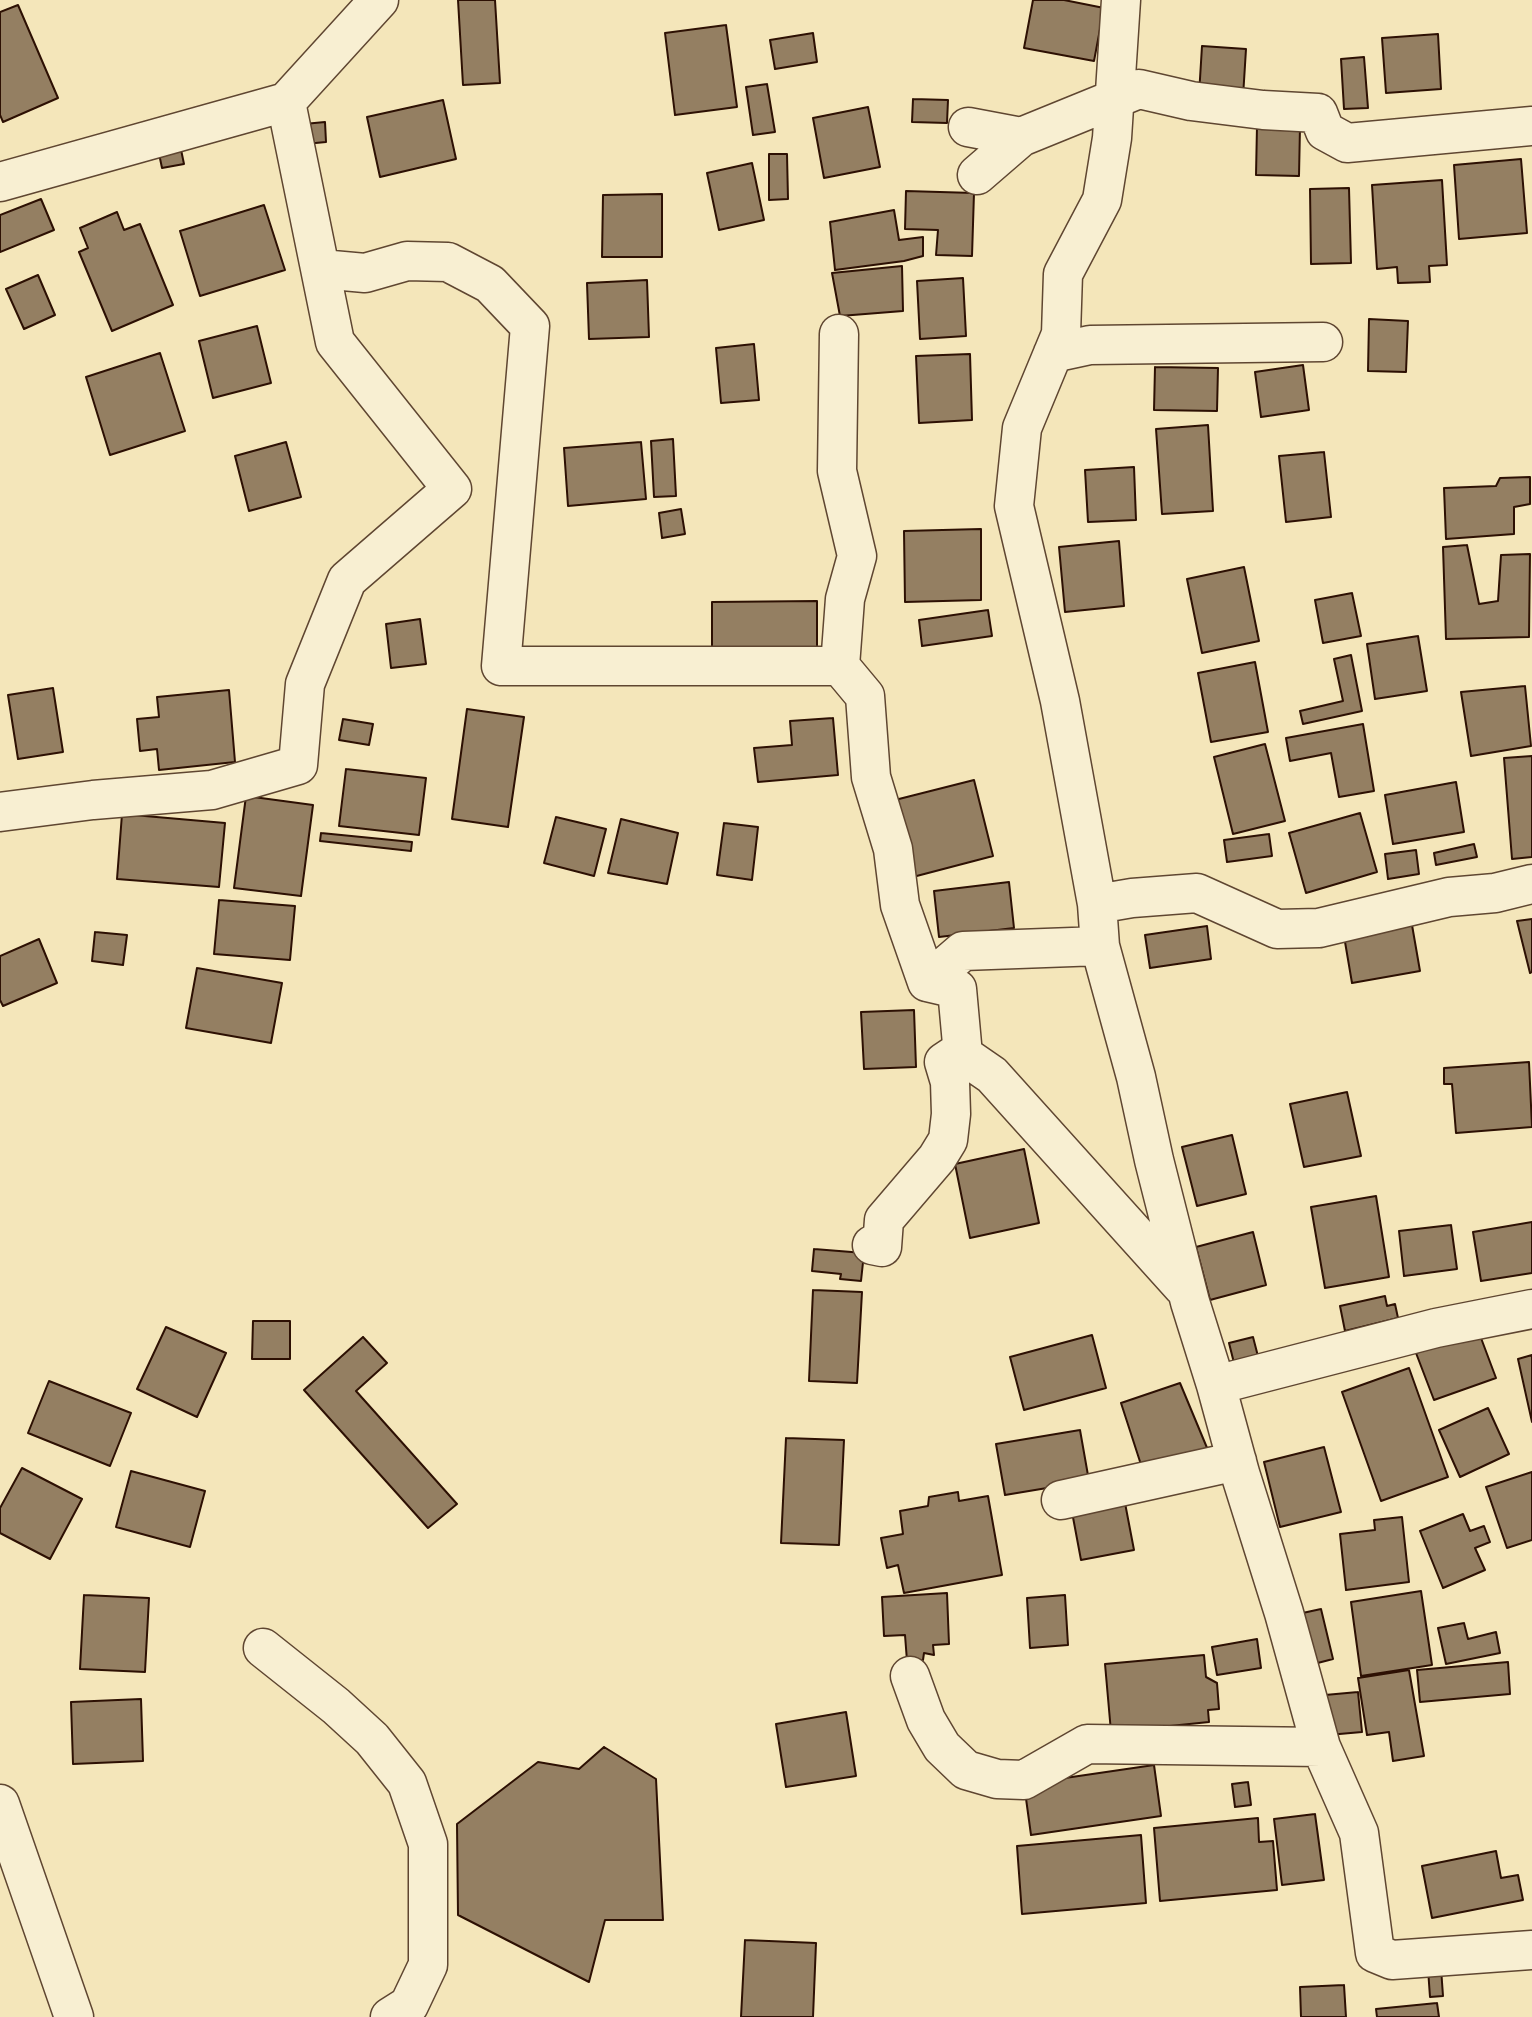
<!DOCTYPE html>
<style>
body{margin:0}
canvas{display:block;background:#f4e6ba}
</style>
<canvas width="1532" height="2017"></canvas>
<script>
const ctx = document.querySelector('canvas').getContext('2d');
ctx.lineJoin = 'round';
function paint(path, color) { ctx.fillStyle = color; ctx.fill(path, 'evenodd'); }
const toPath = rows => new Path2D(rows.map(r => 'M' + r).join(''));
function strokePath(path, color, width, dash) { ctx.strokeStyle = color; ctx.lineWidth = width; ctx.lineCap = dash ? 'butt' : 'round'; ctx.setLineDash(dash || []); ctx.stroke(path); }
const building = toPath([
 [458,0,495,0,500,83,463,85,458,0],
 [1033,0,1064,0,1104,8,1094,61,1024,48,1033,0],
 [18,5,58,98,3,122,0,115,0,12,18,5],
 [726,25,737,107,675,115,665,33,726,25],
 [813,33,817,62,775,69,770,40,813,33],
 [1438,34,1441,89,1386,93,1382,38,1438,34],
 [1202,46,1246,49,1243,97,1199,95,1202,46],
 [1364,57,1368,108,1344,109,1341,59,1364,57],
 [767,84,775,132,753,135,746,87,767,84],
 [913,99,948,100,947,123,912,122,913,99],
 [443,100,456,159,380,177,367,117,443,100],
 [868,107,880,167,824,178,813,118,868,107],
 [325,122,326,142,305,144,304,124,325,122],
 [1257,126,1300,127,1299,176,1256,175,1257,126],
 [179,140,184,164,162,168,157,144,179,140],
 [769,154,787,154,788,199,769,200,769,154],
 [1521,159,1527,233,1459,239,1454,165,1521,159],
 [752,163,764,220,719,230,707,173,752,163],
 [1442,180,1447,265,1429,266,1430,282,1398,283,1397,267,1377,269,1372,185,1442,180],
 [1349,188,1351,263,1311,264,1310,189,1349,188],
 [906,191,974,193,972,256,936,255,938,230,905,229,906,191],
 [662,194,662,257,602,257,603,195,662,194],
 [41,199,54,230,0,252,0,215,41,199],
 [264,205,285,270,200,296,180,231,264,205],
 [894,210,899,240,923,237,923,256,904,261,835,270,830,222,894,210],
 [117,212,124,230,140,224,173,305,112,331,79,252,88,248,80,228,117,212],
 [902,266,903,311,840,316,832,273,902,266],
 [38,275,55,315,24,329,6,289,38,275],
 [963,278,966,336,920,339,917,281,963,278],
 [647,280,649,337,589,339,587,283,647,280],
 [1369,319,1408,321,1406,372,1368,371,1369,319],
 [257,326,271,383,213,398,199,341,257,326],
 [754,344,759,400,721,403,716,348,754,344],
 [160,353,185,431,110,455,86,377,160,353],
 [970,354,972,420,919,423,916,356,970,354],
 [1303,365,1309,410,1261,417,1255,372,1303,365],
 [1155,367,1218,368,1217,411,1154,410,1155,367],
 [1208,425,1213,511,1162,514,1156,429,1208,425],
 [673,439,676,496,654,497,651,441,673,439],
 [286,442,301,497,249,511,235,456,286,442],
 [641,442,646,499,568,506,564,448,641,442],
 [1324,452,1331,517,1286,522,1279,456,1324,452],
 [1134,467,1136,520,1088,522,1085,470,1134,467],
 [1530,477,1530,504,1514,507,1514,534,1446,539,1444,488,1496,486,1500,478,1530,477],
 [681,509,685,534,662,538,659,513,681,509],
 [981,529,981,600,905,602,904,531,981,529],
 [1119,541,1124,606,1065,612,1059,547,1119,541],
 [1467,545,1479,604,1498,601,1501,555,1530,554,1529,637,1446,639,1443,547,1467,545],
 [1244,567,1259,641,1202,653,1187,579,1244,567],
 [1352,593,1361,636,1323,643,1315,600,1352,593],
 [817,601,817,654,712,654,712,602,817,601],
 [988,610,992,636,922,646,919,620,988,610],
 [420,619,426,664,391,668,386,624,420,619],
 [1418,636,1427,691,1375,699,1367,644,1418,636],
 [1351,655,1362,711,1303,724,1300,711,1343,701,1334,659,1351,655],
 [1255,662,1268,732,1211,742,1198,673,1255,662],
 [1525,686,1531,746,1471,756,1461,692,1525,686],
 [53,688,63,752,18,759,8,695,53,688],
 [229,690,235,762,159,770,157,749,140,751,137,719,159,717,157,697,229,690],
 [467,709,524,717,508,827,452,819,467,709],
 [833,718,838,775,758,782,754,748,792,745,790,721,833,718],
 [343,719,373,724,369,745,339,740,343,719],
 [1363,724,1374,791,1339,797,1331,753,1290,761,1286,738,1363,724],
 [1265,744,1285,821,1233,834,1214,757,1265,744],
 [1532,756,1532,857,1512,859,1504,758,1532,756],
 [346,769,426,778,419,835,339,826,346,769],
 [974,780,993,856,909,878,891,801,974,780],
 [1456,782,1464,832,1393,844,1385,795,1456,782],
 [246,796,313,805,301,896,234,888,246,796],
 [1360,813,1377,872,1306,893,1289,833,1360,813],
 [122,814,225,823,219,887,117,879,122,814],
 [556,817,606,829,594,876,544,863,556,817],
 [621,819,678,833,667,884,608,873,621,819],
 [724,823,758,827,752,880,717,875,724,823],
 [321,833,412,842,411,851,320,841,321,833],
 [1269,834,1272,856,1227,862,1224,840,1269,834],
 [1474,844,1477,857,1436,865,1434,853,1474,844],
 [1416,850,1419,874,1388,879,1385,854,1416,850],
 [1009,882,1014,928,939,937,934,891,1009,882],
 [219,900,295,906,290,960,214,954,219,900],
 [1532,919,1532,972,1530,973,1517,921,1532,919],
 [1412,925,1420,971,1352,983,1344,936,1412,925],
 [1207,926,1211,959,1150,968,1145,935,1207,926],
 [95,932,127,935,123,965,92,961,95,932],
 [39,939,57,983,3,1006,0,1000,0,956,39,939],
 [197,968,282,983,271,1043,186,1028,197,968],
 [914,1010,916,1067,864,1069,861,1012,914,1010],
 [1529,1062,1532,1127,1456,1133,1452,1084,1444,1084,1444,1068,1529,1062],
 [1347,1092,1361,1156,1304,1167,1290,1104,1347,1092],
 [1232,1135,1246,1194,1197,1206,1182,1147,1232,1135],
 [1024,1149,1039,1223,970,1238,955,1164,1024,1149],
 [1376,1196,1389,1277,1325,1288,1311,1207,1376,1196],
 [1532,1222,1532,1273,1481,1281,1473,1232,1532,1222],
 [1451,1225,1457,1269,1404,1276,1399,1231,1451,1225],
 [1253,1232,1266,1285,1210,1300,1196,1247,1253,1232],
 [814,1249,864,1253,861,1281,840,1279,841,1274,812,1271,814,1249],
 [813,1290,862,1292,857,1383,809,1381,813,1290],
 [1385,1296,1387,1306,1395,1304,1398,1318,1345,1331,1340,1306,1385,1296],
 [253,1321,290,1321,290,1359,252,1359,253,1321],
 [166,1327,226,1353,197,1417,137,1389,166,1327],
 [1478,1330,1496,1378,1434,1400,1416,1353,1478,1330],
 [1092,1335,1106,1388,1024,1410,1010,1357,1092,1335],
 [363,1337,387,1363,356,1391,457,1504,428,1528,304,1390,363,1337],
 [1253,1337,1260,1364,1236,1371,1229,1343,1253,1337],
 [1532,1355,1532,1422,1518,1359,1532,1355],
 [1409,1368,1448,1477,1381,1501,1342,1392,1409,1368],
 [49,1381,131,1413,110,1466,28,1433,49,1381],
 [1180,1383,1210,1455,1145,1477,1121,1403,1180,1383],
 [1488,1408,1509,1454,1460,1477,1439,1430,1488,1408],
 [1080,1430,1089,1481,1005,1495,996,1444,1080,1430],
 [786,1438,844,1440,839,1545,781,1543,786,1438],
 [1324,1447,1341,1512,1280,1527,1264,1462,1324,1447],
 [22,1468,82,1499,50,1559,0,1533,0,1508,22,1468],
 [131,1471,205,1491,190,1547,116,1527,131,1471],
 [1532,1472,1532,1540,1507,1548,1486,1487,1532,1472],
 [958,1492,959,1501,988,1496,1002,1575,904,1593,898,1565,887,1568,881,1538,903,1534,900,1511,928,1506,929,1497,958,1492],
 [1125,1503,1134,1550,1081,1560,1072,1512,1125,1503],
 [1463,1514,1470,1531,1484,1526,1490,1542,1475,1548,1485,1570,1443,1588,1420,1531,1463,1514],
 [1402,1517,1409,1582,1346,1590,1340,1534,1375,1530,1374,1520,1402,1517],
 [1421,1591,1432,1665,1361,1676,1351,1602,1421,1591],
 [947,1593,949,1644,933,1645,934,1655,924,1653,923,1660,907,1661,905,1635,884,1636,882,1597,947,1593],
 [84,1595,149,1598,145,1672,80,1669,84,1595],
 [1065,1595,1068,1645,1030,1648,1027,1598,1065,1595],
 [1321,1609,1333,1659,1310,1665,1298,1614,1321,1609],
 [1464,1623,1468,1639,1496,1632,1500,1653,1446,1664,1438,1628,1464,1623],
 [1257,1639,1261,1668,1217,1675,1212,1647,1257,1639],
 [1204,1655,1206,1677,1217,1683,1219,1709,1208,1710,1209,1722,1111,1732,1105,1664,1204,1655],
 [1508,1662,1510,1694,1420,1702,1417,1670,1508,1662],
 [1409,1670,1424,1756,1393,1761,1389,1732,1367,1735,1358,1678,1409,1670],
 [1358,1692,1362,1732,1328,1735,1325,1695,1358,1692],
 [141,1699,143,1761,73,1764,71,1702,141,1699],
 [846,1712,856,1776,786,1787,776,1724,846,1712],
 [604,1747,656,1779,663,1920,605,1920,589,1982,458,1915,457,1824,538,1762,579,1769,604,1747],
 [1154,1765,1161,1816,1031,1835,1024,1784,1154,1765],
 [1248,1782,1251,1805,1235,1807,1232,1784,1248,1782],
 [1315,1814,1324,1880,1282,1885,1274,1819,1315,1814],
 [1258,1818,1259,1842,1273,1841,1277,1890,1160,1901,1154,1828,1258,1818],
 [1141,1835,1146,1903,1022,1914,1017,1846,1141,1835],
 [1496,1851,1501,1878,1518,1875,1523,1900,1432,1918,1422,1866,1496,1851],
 [745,1940,816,1943,813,2017,741,2017,745,1940],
 [1441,1968,1443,1996,1430,1997,1428,1969,1441,1968],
 [1344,1985,1346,2017,1301,2017,1300,1987,1344,1985],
 [1437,2003,1439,2017,1377,2017,1376,2009,1437,2003]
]);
paint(building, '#947f62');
strokePath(building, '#2d1003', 2);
const minor = toPath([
 [1121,0,1112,138,1102,200,1063,274,1061,334,1022,428,1014,506,1060,701,1097,904,1100,946,1136,1077,1154,1160,1190,1302,1216,1385,1240,1473,1284,1613,1321,1747,1359,1833,1375,1953,1392,1960,1532,1950],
 [286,102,379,0],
 [968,127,1021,137],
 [977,175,1021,137,1139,89,1191,101,1263,110,1318,113,1325,131,1347,143,1532,126],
 [0,182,286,102,335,342,452,489,347,580,305,684,298,765,212,790,93,800,0,812],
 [321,269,365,273,407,261,448,262,490,284,530,326,501,666,840,666],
 [839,334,837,471,857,556,845,599,840,666,865,696,871,777,893,849,900,905,927,982],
 [1053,353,1090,345,1323,342],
 [1097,904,1132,898,1197,893,1277,929,1319,928,1449,897,1495,893,1532,884],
 [927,982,957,989,963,1055,992,1075,1183,1287],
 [927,982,963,951,1100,946],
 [872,1245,882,1247,884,1220,937,1158,948,1140,951,1114,950,1082,944,1062,962,1050],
 [1216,1385,1436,1328,1532,1309],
 [1061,1500,1237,1461],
 [263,1648,336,1706,372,1739,407,1783,428,1844,428,1965,409,2005,390,2017],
 [910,1676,926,1720,942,1747,966,1770,997,1779,1024,1780,1087,1744,1321,1747],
 [0,1804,74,2017]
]);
strokePath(minor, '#5f4631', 41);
strokePath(minor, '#f8efd2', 38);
</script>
